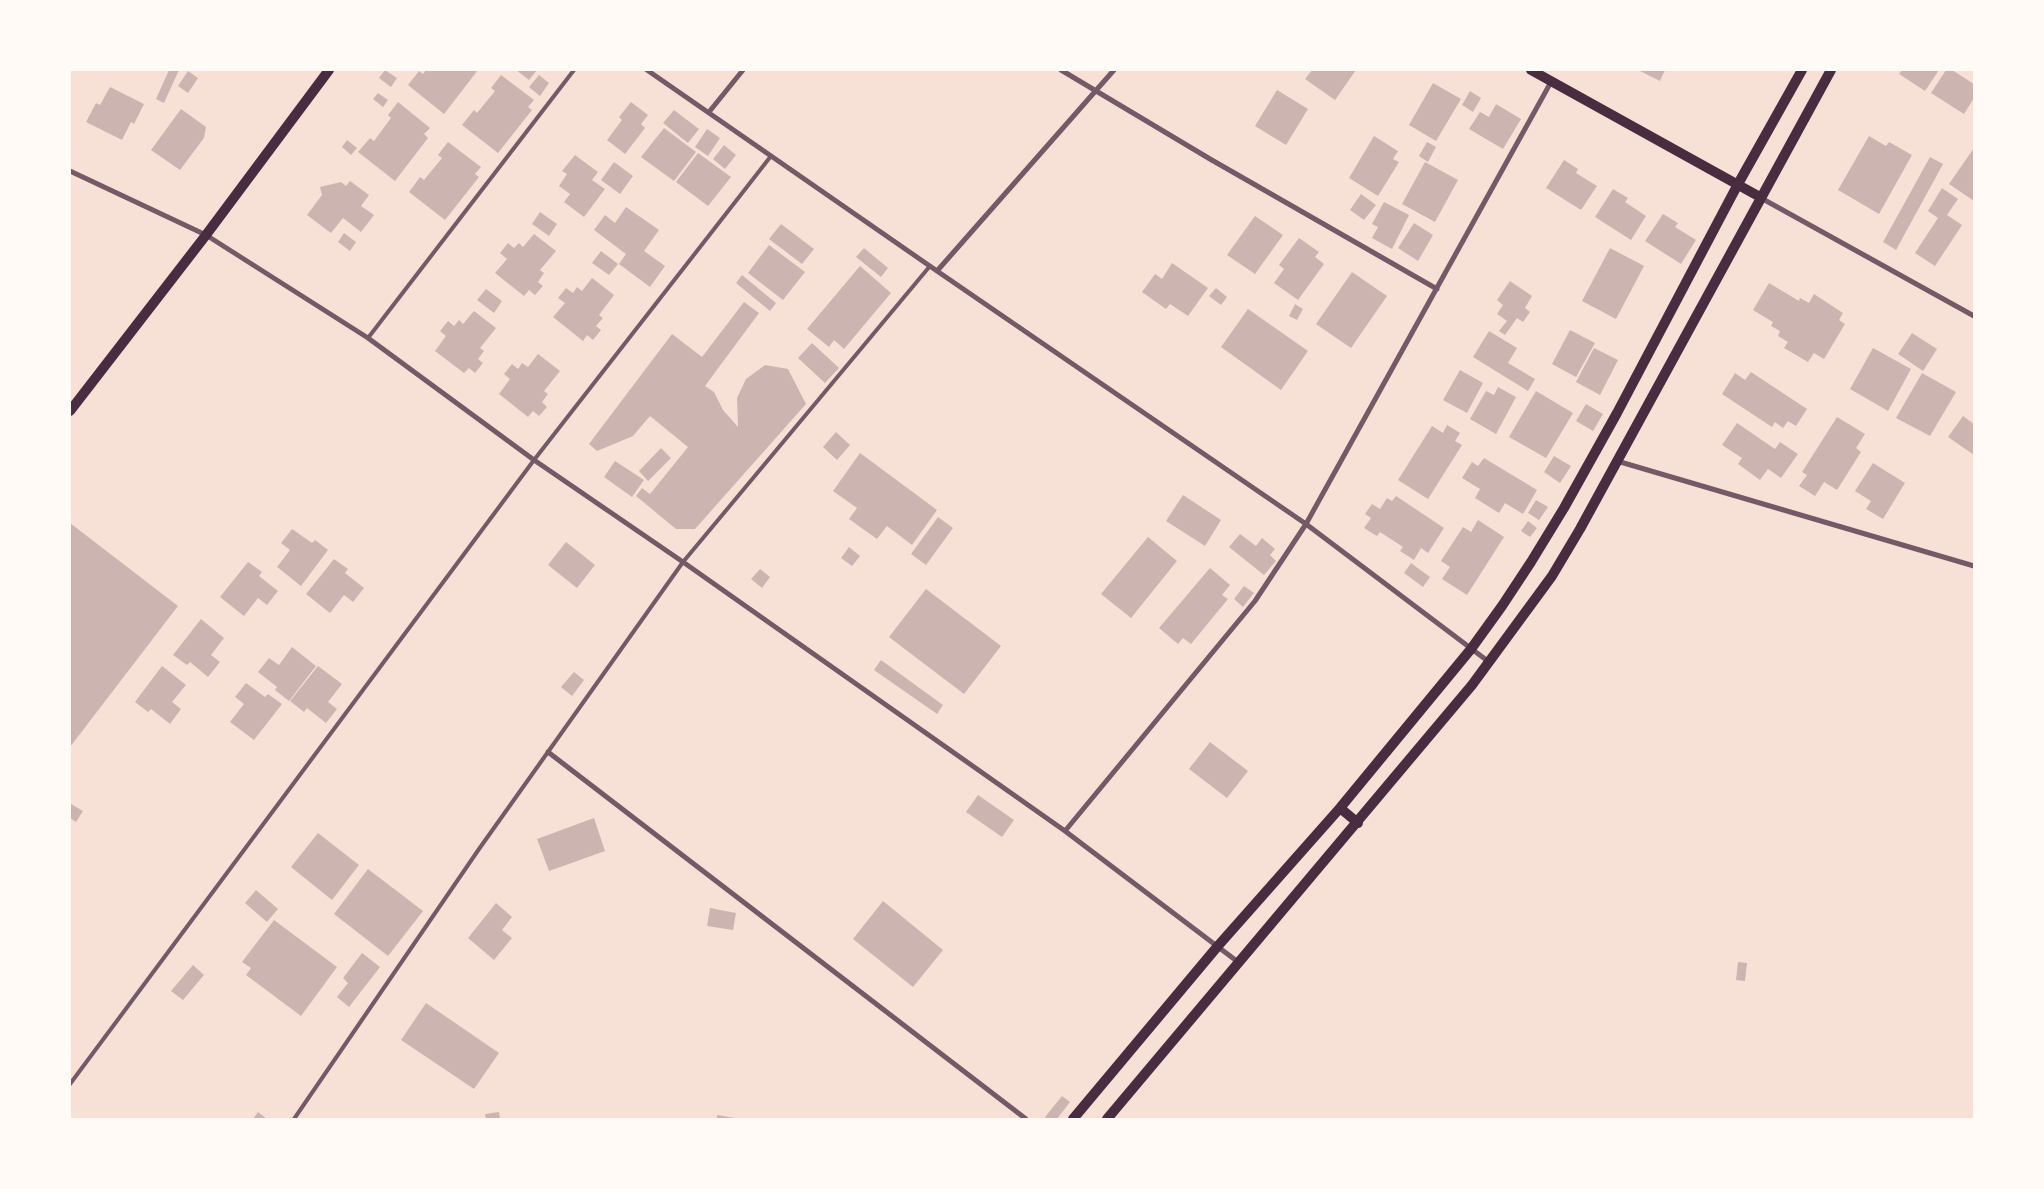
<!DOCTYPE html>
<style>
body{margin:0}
#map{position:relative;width:2044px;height:1189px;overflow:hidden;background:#f7e1d7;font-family:Arial,sans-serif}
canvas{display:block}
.frame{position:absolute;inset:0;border:71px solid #fffaf5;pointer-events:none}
</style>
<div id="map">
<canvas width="2044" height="1189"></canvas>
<div class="frame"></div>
</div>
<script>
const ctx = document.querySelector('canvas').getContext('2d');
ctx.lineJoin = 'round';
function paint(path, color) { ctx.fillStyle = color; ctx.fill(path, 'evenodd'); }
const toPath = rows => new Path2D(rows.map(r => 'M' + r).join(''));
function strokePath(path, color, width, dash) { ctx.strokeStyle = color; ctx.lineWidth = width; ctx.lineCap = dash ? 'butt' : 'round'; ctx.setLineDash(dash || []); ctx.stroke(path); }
paint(toPath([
 [169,70,179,70,164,103,156,99],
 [385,70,397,78,391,87,379,78],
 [426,70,478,70,444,114,408,85,419,71,423,74],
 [516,70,537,70,529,80],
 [1312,70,1356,70,1335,100,1305,79],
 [1638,70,1665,70,1660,81],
 [1902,70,1939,70,1925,91,1899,74],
 [1946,70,1952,70,1974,84,1974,98,1964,114,1931,93],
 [188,71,198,78,188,93,178,86],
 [501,75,534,100,528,107,532,110,498,153,462,125,474,110,477,113,495,91,491,88],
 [539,75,549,83,540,96,529,87],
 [1433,83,1461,99,1436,141,1409,125],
 [110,87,144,104,134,124,131,122,122,140,86,122,96,103,100,105],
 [1277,90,1308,109,1286,145,1255,126],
 [1470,91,1481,98,1473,112,1462,105],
 [378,93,388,100,383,107,373,99],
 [398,102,430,128,424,134,428,138,395,181,358,152,370,138,374,141,391,118,388,115],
 [631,102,648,115,641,124,645,128,625,154,607,140,622,120,619,117],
 [1496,104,1521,119,1503,149,1469,129,1480,112,1489,117],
 [181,109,206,127,204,138,180,170,151,150],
 [674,110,699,129,688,143,663,123],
 [664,128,696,152,674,181,641,157],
 [707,129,720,138,708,156,695,147],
 [1374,136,1398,151,1393,159,1399,162,1378,196,1349,178],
 [1869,136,1886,146,1889,142,1912,155,1879,214,1838,190],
 [347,140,357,148,351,155,342,147],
 [448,142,481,167,475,174,479,177,445,220,409,192,420,177,424,180,442,158,438,155],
 [1427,142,1436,147,1428,162,1419,156],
 [724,145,736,155,725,169,713,159],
 [1974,148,1974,201,1949,184],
 [698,153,731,177,708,206,676,182],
 [575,155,598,172,592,180,605,189,584,217,564,202,570,194,559,186,567,174,562,171],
 [1930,157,1943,164,1896,250,1883,242],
 [1564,160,1578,169,1576,173,1597,186,1581,210,1546,188],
 [614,162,633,176,620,194,601,180],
 [1425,162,1458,180,1435,222,1402,204],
 [350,181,369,195,361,206,374,215,361,232,343,218,331,233,307,215,322,195,320,187,341,182,346,186],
 [1942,188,1958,199,1947,215,1962,225,1935,266,1915,253,1938,218,1928,211],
 [1613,189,1628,198,1625,202,1646,216,1631,240,1595,217],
 [1361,194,1376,205,1364,220,1350,210],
 [1384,202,1409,215,1392,249,1372,238,1378,227,1372,224],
 [626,207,659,230,644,251,665,266,650,287,619,264,626,254,594,230,605,215,615,223],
 [540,212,557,224,549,236,532,224],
 [1663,214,1678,223,1675,227,1696,240,1681,264,1645,241],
 [1255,216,1283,235,1255,274,1227,255],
 [1414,223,1433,235,1418,261,1398,248],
 [781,224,814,249,802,264,769,239],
 [344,233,356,242,350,251,338,242],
 [534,234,556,251,540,270,544,273,538,282,543,286,535,295,529,290,524,296,495,273,507,259,500,253,508,243,514,248,519,243,523,247],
 [1299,238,1319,252,1315,257,1324,264,1298,300,1274,283,1284,269,1279,265],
 [769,245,805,272,783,300,748,273],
 [864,248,888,268,881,277,856,257],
 [1610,248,1644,266,1616,319,1582,301],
 [601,251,618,264,609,275,592,263],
 [1172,263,1208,288,1188,316,1170,304,1166,309,1142,292,1155,274,1162,279],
 [860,266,891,293,844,349,834,340,829,347,807,329],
 [1352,272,1387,296,1351,348,1316,324],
 [742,275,776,303,770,311,736,283],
 [592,278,614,295,599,315,603,318,596,326,601,330,593,340,587,335,583,341,553,317,565,303,558,298,566,288,573,293,577,287,582,291],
 [1510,281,1532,296,1525,308,1530,312,1523,322,1517,318,1505,335,1499,331,1507,321,1497,314,1503,305,1497,300],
 [1769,283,1799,301,1800,298,1809,303,1814,294,1843,313,1839,320,1845,324,1824,359,1814,353,1808,362,1784,348,1788,342,1778,336,1780,331,1771,326,1773,322,1753,310],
 [1216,288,1227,297,1221,305,1209,296],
 [486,289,502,301,494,313,477,300],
 [744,302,759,313,705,386,714,392,723,410,738,427,737,398,746,379,765,365,788,369,806,404,695,529,676,529,636,496,642,488,650,494,688,447,650,416,633,436,597,451,589,444,672,334,702,357],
 [1295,304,1303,309,1297,320,1289,316],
 [1248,309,1308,351,1281,390,1221,347],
 [474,311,496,328,480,348,484,351,478,359,483,363,475,373,469,368,464,373,435,351,446,336,440,331,448,321,454,326,459,320,463,324],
 [1570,330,1595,343,1576,377,1552,364],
 [1489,331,1517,348,1508,363,1535,379,1528,391,1473,357],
 [1912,333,1937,349,1923,371,1898,354],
 [812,343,839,368,825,383,798,358],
 [1594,348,1618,360,1600,395,1576,382],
 [1873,348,1911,369,1888,411,1850,389],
 [538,354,560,371,544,391,548,394,542,402,547,407,539,416,533,411,528,417,499,394,510,379,504,374,512,364,518,369,522,363,528,367],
 [1460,370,1483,383,1467,413,1443,400],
 [1751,372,1807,409,1796,426,1788,421,1783,428,1775,422,1772,427,1722,394,1735,373,1745,380],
 [1922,373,1956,392,1930,436,1896,418],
 [1498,387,1516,397,1496,434,1470,419,1486,391,1494,395],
 [1536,391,1573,413,1546,458,1509,437],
 [1586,404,1603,414,1593,431,1576,421],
 [1963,416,1974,424,1974,455,1948,437],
 [1837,417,1865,434,1856,448,1861,452,1837,490,1824,482,1815,496,1799,486,1807,475,1802,472],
 [1737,423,1775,449,1780,442,1798,454,1781,478,1768,469,1760,480,1738,464,1742,458,1722,445],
 [1447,425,1460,433,1455,441,1462,445,1428,499,1398,480,1432,426,1443,433],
 [836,432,850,445,837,460,823,447],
 [661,448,671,458,648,481,639,471],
 [860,453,937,510,912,545,887,526,877,539,849,519,857,508,833,491],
 [1554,456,1571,466,1560,483,1544,472],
 [1484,458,1537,490,1523,514,1505,503,1499,513,1475,498,1480,489,1462,478,1472,462,1478,466],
 [615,461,644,480,632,497,604,477],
 [1873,463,1905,483,1883,519,1866,509,1871,501,1855,491],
 [1183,495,1221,520,1205,546,1166,521],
 [1396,496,1444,528,1428,553,1421,548,1414,560,1400,551,1403,547,1380,532,1377,536,1364,528,1371,518,1365,514,1372,504,1380,509,1387,498,1392,501],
 [1536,500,1548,507,1539,520,1528,513],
 [938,517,953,528,926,565,911,554],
 [1478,520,1504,537,1467,595,1442,579,1450,567,1441,561,1463,527,1471,532],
 [1528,521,1537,528,1530,537,1521,531],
 [70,523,178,606,70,747],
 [292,529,312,543,315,540,328,550,301,586,277,567,290,550,281,543],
 [1240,534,1256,546,1262,538,1275,549,1270,555,1276,561,1264,575,1229,547],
 [1148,537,1177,561,1131,618,1101,594],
 [566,542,595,565,577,588,548,565],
 [849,547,860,556,852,566,841,558],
 [334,559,348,569,345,573,364,588,353,602,344,595,330,613,306,594],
 [248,562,262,572,259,576,278,591,267,605,258,598,244,616,220,597],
 [1411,563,1430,577,1423,587,1404,573],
 [1210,568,1230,585,1222,595,1228,599,1191,644,1183,638,1178,644,1159,628],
 [760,569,770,577,762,588,751,579],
 [1244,586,1254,593,1243,607,1234,599],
 [926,589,1001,646,964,694,889,637],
 [201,619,224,638,211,655,220,662,208,677,190,662,187,665,173,655],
 [292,647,316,666,289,701,275,690,277,687,258,672,269,658,279,665],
 [881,660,943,705,937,714,874,670],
 [162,666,186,685,172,702,181,709,170,724,151,709,148,712,135,702],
 [318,666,342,684,328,702,337,709,326,723,307,708,304,712,290,701],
 [574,672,584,680,572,696,561,687],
 [246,683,265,697,268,694,282,704,254,740,230,722,244,704,235,697],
 [1210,742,1248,771,1227,798,1189,769],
 [978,795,1014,820,1002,837,966,812],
 [71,804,83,811,76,822,70,818],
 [594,818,605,851,549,871,537,839],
 [318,833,359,865,332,900,291,867],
 [368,869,423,911,388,956,334,914],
 [256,890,278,909,267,922,245,903],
 [883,901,943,950,913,987,853,939],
 [496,903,512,917,502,930,512,938,494,960,468,938],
 [710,908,736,913,733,930,707,926],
 [274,920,337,967,301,1016,246,975,251,968,242,962],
 [362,953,380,967,349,1007,337,997,348,983,343,978],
 [1738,962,1747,963,1745,981,1736,980],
 [193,965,204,975,183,1000,171,991],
 [426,1003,499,1053,474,1089,401,1040],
 [1062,1096,1070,1102,1057,1119,1046,1119,1045,1117],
 [258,1112,267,1119,253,1119],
 [499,1112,500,1119,486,1119,485,1114],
 [717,1115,735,1118,735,1119,717,1119]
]), '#ccb4b1');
strokePath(toPath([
 [368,338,574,70],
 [70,1084,534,460,771,156],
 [294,1119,479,849,683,562,930,266]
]), '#755966', 4);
strokePath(toPath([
 [647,70,937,271,1306,524,1489,662],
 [1061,70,1210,159,1437,289],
 [709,112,743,70],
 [70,171,206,235,368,338,534,460,683,562,1065,831,1238,962],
 [1761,198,1974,316],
 [937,271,1114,70],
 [1617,461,1974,566],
 [548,752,1026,1119],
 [1065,831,1255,601,1306,524,1551,82]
]), '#755966', 5);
strokePath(toPath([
 [1531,70,1760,197],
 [70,411,206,235,329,70],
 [1340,808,1358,823],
 [1073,1119,1217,947,1340,808,1471,649,1502,606,1531,562,1564,508,1617,413,1738,184,1802,70],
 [1107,1119,1472,685,1552,576,1580,529,1831,70]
]), '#4a2c40', 10);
</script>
